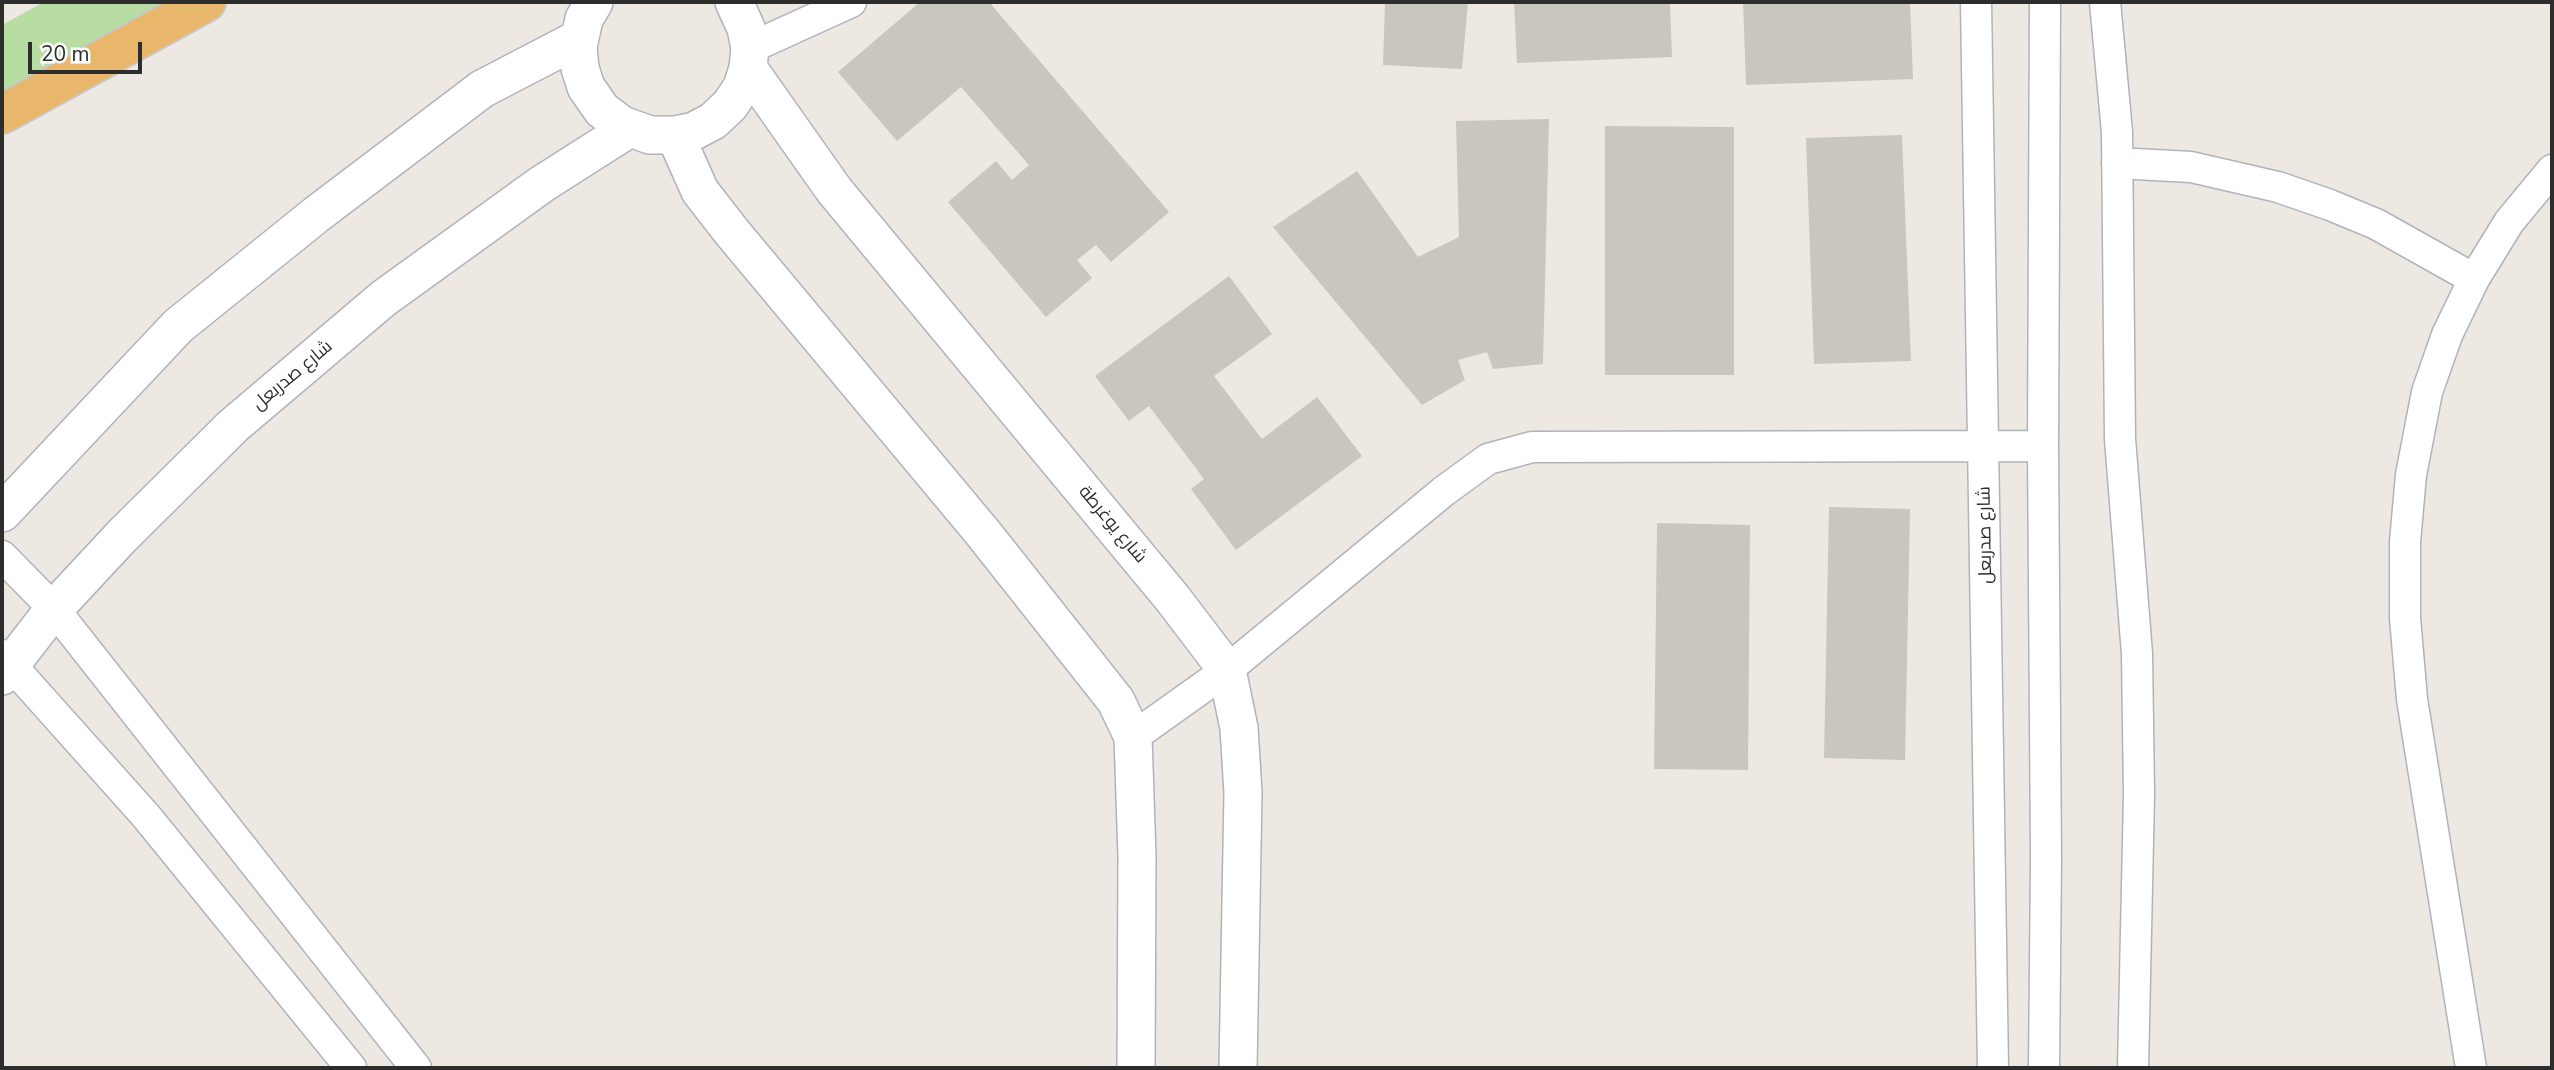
<!DOCTYPE html>
<meta charset="utf-8">
<style>
body{margin:0}
#map{position:relative;width:2554px;height:1070px;overflow:hidden;background:#ede8e1;font-family:"Nunito Sans",sans-serif}
canvas{display:block}
.frame{position:absolute;inset:0;border:4px solid #2d2d2d;pointer-events:none}
.scale{position:absolute;left:28px;top:42px;width:114px;height:32px;box-sizing:border-box;border:4px solid #2d2d2d;border-top:0;padding-left:9px;font-size:21px;line-height:24px;white-space:nowrap;color:#2d2d2d;-webkit-text-stroke:5px #fff;paint-order:stroke}
</style>
<div id="map">
<canvas width="2554" height="1070"></canvas>
<div class="frame"></div>
<div class="scale">20 m</div>
</div>
<script>
const ctx = document.querySelector('canvas').getContext('2d');
ctx.lineJoin = 'round';
function paint(path, color) { ctx.fillStyle = color; ctx.fill(path, 'evenodd'); }
const toPath = rows => new Path2D(rows.map(r => 'M' + r).join(''));
function strokePath(path, color, width, dash) { ctx.strokeStyle = color; ctx.lineWidth = width; ctx.lineCap = dash ? 'butt' : 'round'; ctx.setLineDash(dash || []); ctx.stroke(path); }
function drawText(font, color, halo, rows, align = 'center') {
  ctx.font = font + ' "Nunito Sans",Cairo,sans-serif'; ctx.lineWidth = 6; ctx.setLineDash([]); ctx.textBaseline = 'middle'; ctx.strokeStyle = halo; ctx.fillStyle = color; for (const [text, x, y, turn = 0] of rows) {
    ctx.save(); ctx.translate(x, y); ctx.rotate((+turn || 0) * Math.PI / 180); ctx.textAlign = isNaN(turn) ? turn : align; if (halo) ctx.strokeText(text, 0, 0); ctx.fillText(text, 0, 0); ctx.restore();
  }
}
paint(toPath([
 [44,2,170,2,2,93,2,25]
]), '#b7dda3');
paint(toPath([
 [920,2,989,2,1169,212,1111,262,1096,245,1077,260,1092,278,1046,317,948,202,996,161,1012,180,1029,165,961,87,897,141,838,72],
 [1385,2,1468,2,1462,69,1383,65],
 [1514,2,1670,2,1672,57,1517,63],
 [1743,2,1910,2,1913,79,1746,85],
 [1549,119,1543,364,1493,369,1487,352,1458,360,1465,380,1422,405,1273,227,1357,171,1418,257,1459,237,1456,121],
 [1605,126,1734,127,1734,375,1605,375],
 [1902,135,1911,361,1814,364,1806,138],
 [1229,276,1272,334,1214,376,1262,439,1317,397,1362,456,1236,550,1191,489,1204,479,1149,406,1129,421,1095,376],
 [1829,507,1910,509,1905,760,1824,758],
 [1657,523,1750,525,1748,770,1654,769]
]), '#c9c6bf');
const minor = toPath([
 [1976,2,1993,1068],
 [2105,2,2117,132,2120,439,2137,654,2139,795,2133,1068],
 [750,48,851,2],
 [2117,163,2191,167,2278,187,2330,205,2376,224,2474,279],
 [2,556,54,609,416,1068],
 [2,655,146,816,351,1068],
 [1133,737,1227,670,1444,491,1488,459,1532,447,2043,446],
 [2044,1068,2046,859,2043,446,2045,2],
 [2471,1068,2412,699,2405,618,2405,542,2411,475,2427,392,2447,335,2474,279,2509,222,2552,170]
]);
const tertiary = toPath([
 [594,2,584,19,578,47,580,68,586,87,602,110,622,125,650,135,675,135,694,131,713,121,730,105,742,87,748,68,750,48,746,28,734,2],
 [748,68,834,190,1173,599,1227,670,1239,728,1243,793,1238,1068],
 [675,135,700,191,731,231,983,533,1116,701,1133,737,1137,856,1136,1068],
 [2,513,178,326,317,214,482,89,580,38],
 [2,676,54,609,122,536,233,426,384,298,542,184,630,128]
]);
const trunk = toPath([
 [2,114,206,2]
]);
strokePath(minor, '#b1b3bb', 33);
strokePath(tertiary, '#b1b3bb', 40);
strokePath(trunk, '#c8c8c8', 42);
strokePath(minor, '#fff', 30);
strokePath(tertiary, '#fff', 37);
strokePath(trunk, '#e8b76c', 38);
drawText('18px', '#2d2d2d', '#fff', [
 ["شارع صدربعل",293,376,-40],
 ["شارع يوغرطة",1112,525,50],
 ["شارع صدربعل",1986,535,-91]
]);
</script>
